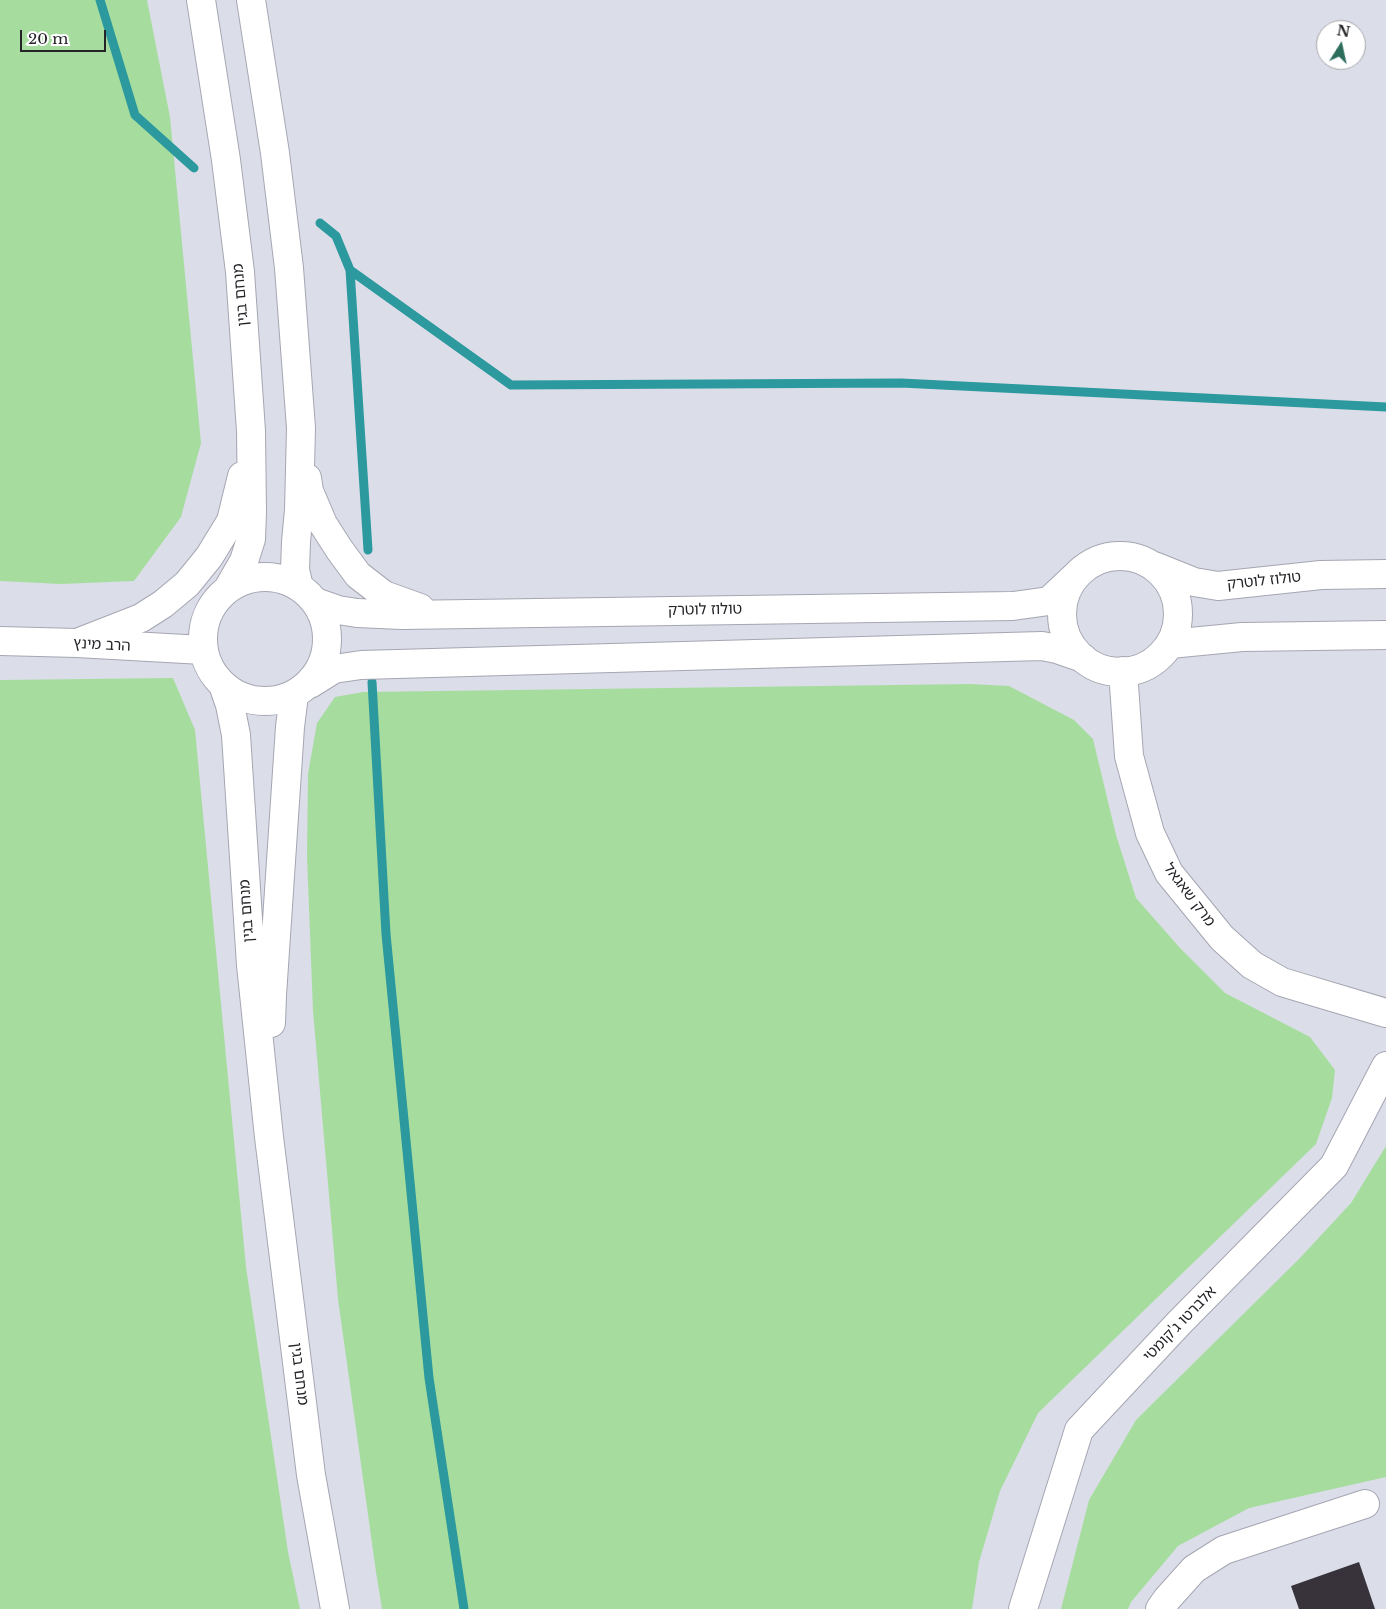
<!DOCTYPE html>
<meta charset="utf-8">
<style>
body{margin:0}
#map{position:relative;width:1386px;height:1609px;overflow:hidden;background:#dbdde9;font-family:"Libre Baskerville",serif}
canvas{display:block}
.north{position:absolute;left:1316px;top:20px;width:50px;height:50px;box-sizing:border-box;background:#fff;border:1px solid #a7a7a9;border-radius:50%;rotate:10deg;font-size:14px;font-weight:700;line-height:20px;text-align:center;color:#242429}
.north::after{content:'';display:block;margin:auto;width:18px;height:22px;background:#2d6d5c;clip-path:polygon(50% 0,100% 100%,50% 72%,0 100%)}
.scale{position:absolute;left:20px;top:30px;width:86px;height:22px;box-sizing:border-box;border:2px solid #242429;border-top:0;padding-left:6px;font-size:15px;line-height:18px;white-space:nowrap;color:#242429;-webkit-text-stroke:4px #fff;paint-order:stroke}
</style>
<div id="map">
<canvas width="1386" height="1609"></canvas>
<div class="north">N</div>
<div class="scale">20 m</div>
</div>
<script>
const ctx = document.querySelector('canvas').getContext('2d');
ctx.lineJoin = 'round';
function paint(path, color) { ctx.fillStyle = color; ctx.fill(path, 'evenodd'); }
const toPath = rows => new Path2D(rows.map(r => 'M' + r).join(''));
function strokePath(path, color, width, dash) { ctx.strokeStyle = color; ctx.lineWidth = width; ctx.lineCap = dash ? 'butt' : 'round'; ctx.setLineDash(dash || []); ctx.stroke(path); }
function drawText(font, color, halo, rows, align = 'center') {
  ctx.font = font + ' "Libre Baskerville","Noto Sans Hebrew",serif'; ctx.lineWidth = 5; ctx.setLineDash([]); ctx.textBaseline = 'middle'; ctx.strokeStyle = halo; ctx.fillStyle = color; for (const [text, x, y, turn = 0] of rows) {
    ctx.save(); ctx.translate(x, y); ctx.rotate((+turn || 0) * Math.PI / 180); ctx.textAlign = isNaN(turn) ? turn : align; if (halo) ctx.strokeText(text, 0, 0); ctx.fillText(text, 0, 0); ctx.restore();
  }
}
paint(toPath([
 [0,0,147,0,170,117,201,443,181,517,134,581,61,584,0,581],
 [173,678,195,730,246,1267,288,1552,300,1609,0,1609,0,680],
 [970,684,1009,686,1074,720,1093,739,1116,835,1136,898,1180,948,1225,993,1310,1037,1335,1070,1332,1098,1316,1144,1038,1413,1000,1491,979,1562,972,1609,382,1609,376,1572,338,1299,313,1011,307,856,308,774,317,723,335,697,363,692],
 [1386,1146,1386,1477,1249,1508,1178,1546,1131,1602,1128,1609,1061,1609,1089,1500,1136,1420,1299,1259,1351,1203]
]), '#a6dd9e');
strokePath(toPath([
 [100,0,135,115,194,168],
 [320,223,336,236,350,270,511,385,901,383,1386,407],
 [350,270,368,550],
 [372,682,386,934,429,1378,464,1609]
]), '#2b999d', 9);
paint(toPath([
 [1359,1562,1375,1609,1299,1609,1291,1586]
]), '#38333b');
const street = toPath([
 [1023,1609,1079,1430,1180,1322,1334,1166,1386,1066],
 [1160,1609,1167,1599,1194,1569,1224,1550,1365,1504]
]);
const secondary = toPath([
 [201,0,226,160,240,272,251,431,252,512,251,539,244,561,229,587],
 [251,0,275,153,289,268,301,428,299,510,296,542,295,570,299,587],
 [307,478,309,491,323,524,339,549,358,575,384,595,420,608],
 '1062 614a58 58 0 1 1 116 0a58 58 0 1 1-116 0Z',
 [1154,566,1194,582,1218,586,1321,575,1386,574],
 '203 639a62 62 0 1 1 124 0a62 62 0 1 1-124 0Z',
 [315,602,338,610,357,613,402,615,1013,606,1049,601,1083,569],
 [0,641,77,643,203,650],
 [77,643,141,618,163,604,187,584,209,557,231,521,242,476],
 [1170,644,1242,637,1386,635],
 [1123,671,1129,756,1150,833,1169,873,1222,938,1252,965,1282,982,1386,1013],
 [310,684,334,669,361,665,1042,646,1057,649,1083,658],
 [223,685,230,705,236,735,251,965,269,1137,311,1475,335,1609],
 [271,1023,272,995,290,727,294,695]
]);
strokePath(street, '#a5a6b2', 30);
strokePath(secondary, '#a5a6b2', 30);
strokePath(street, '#fff', 28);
strokePath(secondary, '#fff', 28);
drawText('15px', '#242429', '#fff', [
 ["מנחם בגין",241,295,-95],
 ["טולוז לוטרק",1264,581,-6],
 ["טולוז לוטרק",705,610,-1],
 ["הרב מינץ",102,645,3],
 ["מרק שאגאל",1189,895,53],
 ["מנחם בגין",247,911,-94],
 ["אלברטו ג'קומטי",1180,1324,-46],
 ["מנחם בגין",299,1374,83]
]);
</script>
